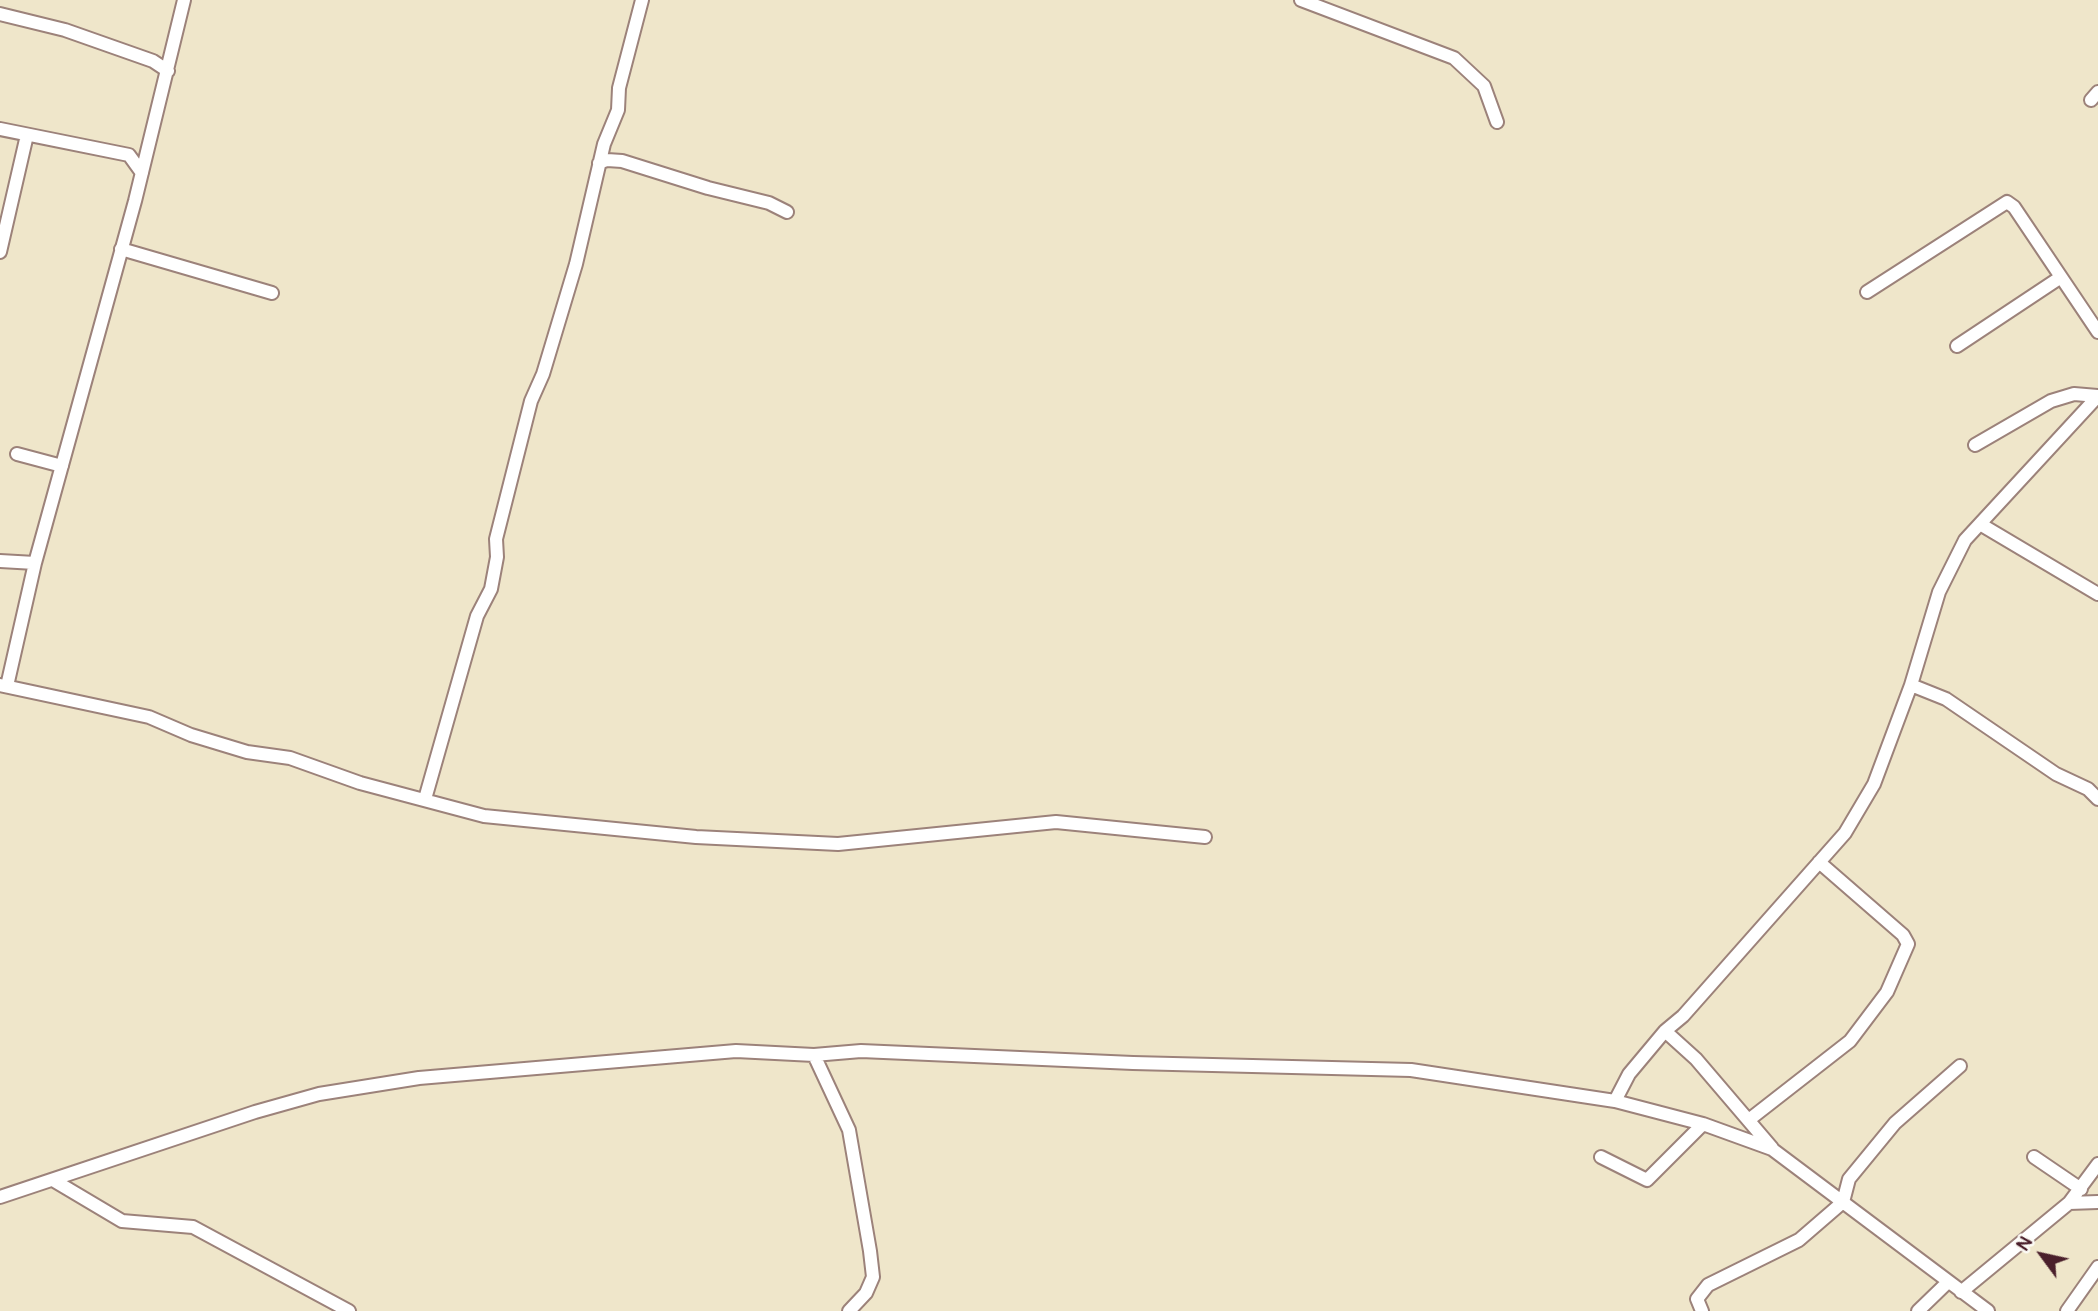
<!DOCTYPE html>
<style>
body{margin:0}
#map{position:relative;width:2098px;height:1311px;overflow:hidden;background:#efe6ca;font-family:Pangolin,sans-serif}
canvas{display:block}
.north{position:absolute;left:2007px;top:1220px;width:70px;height:70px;-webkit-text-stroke:5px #fdfcf7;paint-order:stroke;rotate:303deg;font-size:19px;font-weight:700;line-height:28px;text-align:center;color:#4a1f2b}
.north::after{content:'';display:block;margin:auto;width:24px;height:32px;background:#4a1f2b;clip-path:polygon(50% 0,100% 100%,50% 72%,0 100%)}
</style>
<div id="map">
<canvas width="2098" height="1311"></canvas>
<div class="north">N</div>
</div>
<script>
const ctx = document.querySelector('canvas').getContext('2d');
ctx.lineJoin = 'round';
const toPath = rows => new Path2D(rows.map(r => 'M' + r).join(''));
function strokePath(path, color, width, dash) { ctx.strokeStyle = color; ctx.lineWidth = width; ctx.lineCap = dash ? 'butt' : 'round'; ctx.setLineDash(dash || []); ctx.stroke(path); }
const minor = toPath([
 [1301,0,1454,58,1484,86,1497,122],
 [0,14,65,30,153,61,168,71],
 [2091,100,2098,92],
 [0,129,129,155,142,173],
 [599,163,607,160,622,161,708,188,769,203,787,212],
 [121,249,272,293],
 [0,252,27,135],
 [1867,292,2007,202,2014,207,2098,332],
 [1957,346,2061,277],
 [1975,445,2051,401,2074,394,2098,396],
 [17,454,62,466],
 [1980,524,2098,594],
 [0,561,35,563],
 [0,685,149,717,191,735,247,752,290,758,360,783,484,816,696,837,838,844,1056,822,1205,837],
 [1911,685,1946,699,2056,774,2088,789,2098,799],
 [7,686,35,563,135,201,184,0],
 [425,799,477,616,491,589,497,557,496,539,531,401,543,374,576,264,604,144,618,110,619,88,642,0],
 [814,1055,849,1130,870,1251,873,1277,866,1293,849,1311],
 [1615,1101,1629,1074,1665,1031],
 [1750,1119,1850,1041,1887,992,1908,944,1903,935,1819,862],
 [1772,1148,1696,1059,1665,1031,1683,1016,1845,833,1874,784,1911,685,1939,592,1965,540,2098,396],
 [1601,1157,1647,1180,1703,1124],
 [2034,1157,2081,1189],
 [53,1180,122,1221,193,1227,349,1311],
 [0,1197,255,1112,319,1094,419,1078,736,1051,814,1055,861,1051,1133,1063,1411,1070,1615,1101,1703,1124,1772,1149,1988,1311],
 [2069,1203,2098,1202],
 [1961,1292,2069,1203,2098,1164],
 [1702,1311,1697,1299,1708,1285,1799,1240,1843,1202,1849,1179,1895,1123,1960,1066],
 [1918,1311,1948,1282],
 [2067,1311,2098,1267]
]);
strokePath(minor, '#9c827a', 16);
strokePath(minor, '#fff', 12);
</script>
